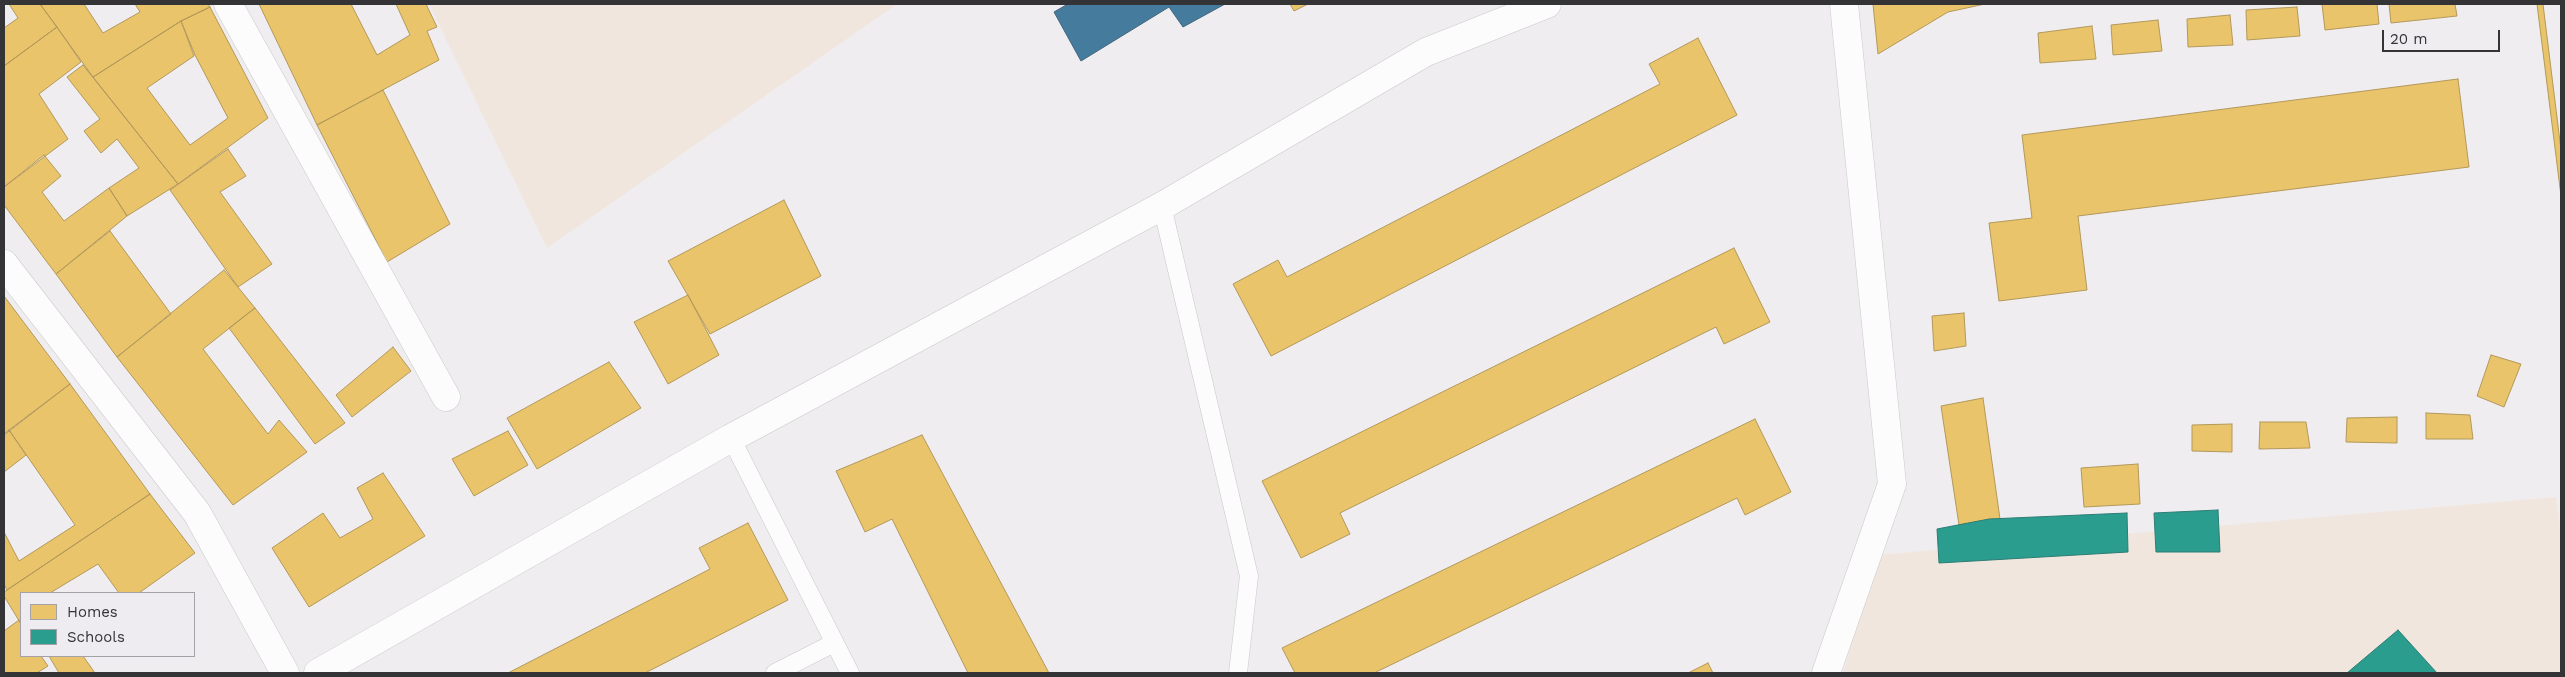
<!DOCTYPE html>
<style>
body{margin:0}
#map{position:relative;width:2565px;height:677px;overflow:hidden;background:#efedf0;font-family:"Work Sans",sans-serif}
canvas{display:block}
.frame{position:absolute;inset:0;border:5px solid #343335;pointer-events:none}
.legend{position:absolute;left:20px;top:592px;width:175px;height:65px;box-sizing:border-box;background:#efecf1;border:1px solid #a4a2a6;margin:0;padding:6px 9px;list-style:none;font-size:15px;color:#343335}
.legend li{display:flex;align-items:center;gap:10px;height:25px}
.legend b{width:25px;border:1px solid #a4a2a6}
.scale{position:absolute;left:2382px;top:30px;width:118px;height:22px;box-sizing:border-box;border:2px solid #343335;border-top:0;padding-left:6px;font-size:15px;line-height:18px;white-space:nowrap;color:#343335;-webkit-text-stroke:4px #efecf1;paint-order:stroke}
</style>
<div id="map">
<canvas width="2565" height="677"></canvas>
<div class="frame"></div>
<ul class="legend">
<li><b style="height:14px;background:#e9c46a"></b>Homes</li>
<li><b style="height:14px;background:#2a9d8f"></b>Schools</li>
</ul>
<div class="scale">20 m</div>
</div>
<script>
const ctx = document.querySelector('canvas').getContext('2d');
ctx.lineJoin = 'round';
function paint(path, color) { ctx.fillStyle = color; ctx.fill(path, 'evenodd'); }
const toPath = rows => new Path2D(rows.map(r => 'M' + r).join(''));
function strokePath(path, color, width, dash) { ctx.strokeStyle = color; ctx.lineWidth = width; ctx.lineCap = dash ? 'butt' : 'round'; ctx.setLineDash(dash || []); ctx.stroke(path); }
paint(toPath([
 [429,4,897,4,547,248],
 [2556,497,2561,533,2561,673,1843,673,1877,555]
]), '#f0e6de');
const homes = toPath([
 [9,4,40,4,57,27,4,66,4,28,18,18,9,4],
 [40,4,84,4,103,33,140,12,135,4,208,4,210,7,181,21,93,77,40,4],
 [259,4,351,4,377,55,410,35,396,4,426,4,437,27,427,31,439,60,317,125,259,4],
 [1290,4,1308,4,1294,11,1290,4],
 [1873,4,1985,4,1948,12,1878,54,1873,4],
 [2322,4,2377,4,2379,24,2325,30,2322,4],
 [2389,4,2455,4,2457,16,2391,23,2389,4],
 [2537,4,2561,4,2561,196,2537,4],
 [2543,4,2561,4,2561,150,2543,4],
 [210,7,268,118,178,184,93,77,181,21,210,7],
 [181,21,195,55,228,118,190,145,147,88,194,56,181,21],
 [2297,7,2300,36,2247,40,2246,10,2297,7],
 [2230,15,2233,45,2188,47,2187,19,2230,15],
 [2158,20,2162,51,2113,55,2111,25,2158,20],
 [2092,26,2096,59,2040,63,2038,33,2092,26],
 [57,27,81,62,39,94,68,139,4,187,4,66,57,27],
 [1698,38,1737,115,1271,356,1233,284,1278,260,1287,277,1660,84,1649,64,1698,38],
 [83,65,178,184,127,216,109,188,139,168,117,139,101,153,84,131,100,119,67,77,83,65],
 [2458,79,2469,167,2078,216,2087,290,1999,301,1989,223,2032,218,2022,135,2458,79],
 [383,90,450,224,387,262,317,125,383,90],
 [228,149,246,176,220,192,272,264,238,287,170,190,228,149],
 [44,155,61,176,42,192,64,221,109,188,127,216,56,274,4,205,4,187,44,155],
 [784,200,821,276,710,334,668,261,784,200],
 [110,231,171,314,117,357,56,274,110,231],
 [1734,248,1770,322,1724,344,1716,327,1340,513,1350,534,1301,558,1262,481,1734,248],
 [224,270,255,308,203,349,268,434,279,420,307,452,233,505,117,357,224,270],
 [688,295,719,355,668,384,634,322,688,295],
 [4,296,70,384,4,435,4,296],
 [255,308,345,423,315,444,229,328,255,308],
 [1964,313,1966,346,1934,351,1932,316,1964,313],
 [393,347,411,371,352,417,336,395,393,347],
 [2491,355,2521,364,2504,407,2477,396,2491,355],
 [609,362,641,408,537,469,507,418,609,362],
 [70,384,150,494,7,590,4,584,4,532,19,561,75,525,9,430,70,384],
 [1983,398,2000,519,1959,525,1941,406,1983,398],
 [2426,413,2470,415,2473,439,2426,439,2426,413],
 [2397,417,2397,443,2346,442,2347,418,2397,417],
 [1755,419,1791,492,1745,515,1737,498,1374,673,1295,673,1282,648,1755,419],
 [2260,422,2306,422,2310,448,2259,449,2260,422],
 [2232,424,2232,452,2192,451,2192,425,2232,424],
 [9,430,26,455,4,472,4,434,9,430],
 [508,431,528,465,474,496,452,459,508,431],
 [922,435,1049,673,968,673,892,519,865,532,836,471,922,435],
 [2138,464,2140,504,2084,507,2081,468,2138,464],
 [383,473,425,536,309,607,272,548,323,513,340,538,373,519,357,488,383,473],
 [150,494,195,553,139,593,119,593,98,564,50,593,21,593,21,624,4,596,4,592,150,494],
 [748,523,788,600,645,673,508,673,710,569,699,548,748,523],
 [19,620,21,624,21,656,41,656,48,666,37,673,4,673,4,631,19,620],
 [49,656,83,656,95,673,59,673,49,656],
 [1708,663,1713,673,1688,673,1708,663]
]);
paint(homes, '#e9c46a');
strokePath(homes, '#b3985a', 1);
const schools = toPath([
 [2218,510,2220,552,2156,552,2154,513,2218,510],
 [2127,513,2128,552,1939,563,1937,529,1989,519,2127,513],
 [2398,630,2437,673,2347,673,2398,630]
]);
paint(schools, '#2a9d8f');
strokePath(schools, '#2d7d74', 1);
const public = toPath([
 [1068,4,1225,4,1183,27,1169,7,1081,61,1054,12,1068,4]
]);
paint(public, '#457b9d');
strokePath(public, '#40657e', 1);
const service = toPath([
 [1162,206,1249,576,1238,673],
 [731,438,850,673],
 [775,673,834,643]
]);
const minor = toPath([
 [228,4,446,397],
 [4,264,197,513,285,673],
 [318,673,731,438,1162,206,1426,52,1547,4],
 [1826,673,1892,484,1844,4]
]);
strokePath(service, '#cac8ca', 19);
strokePath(minor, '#cac8ca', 29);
strokePath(service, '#fdfcfd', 18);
strokePath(minor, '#fdfcfd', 28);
</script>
